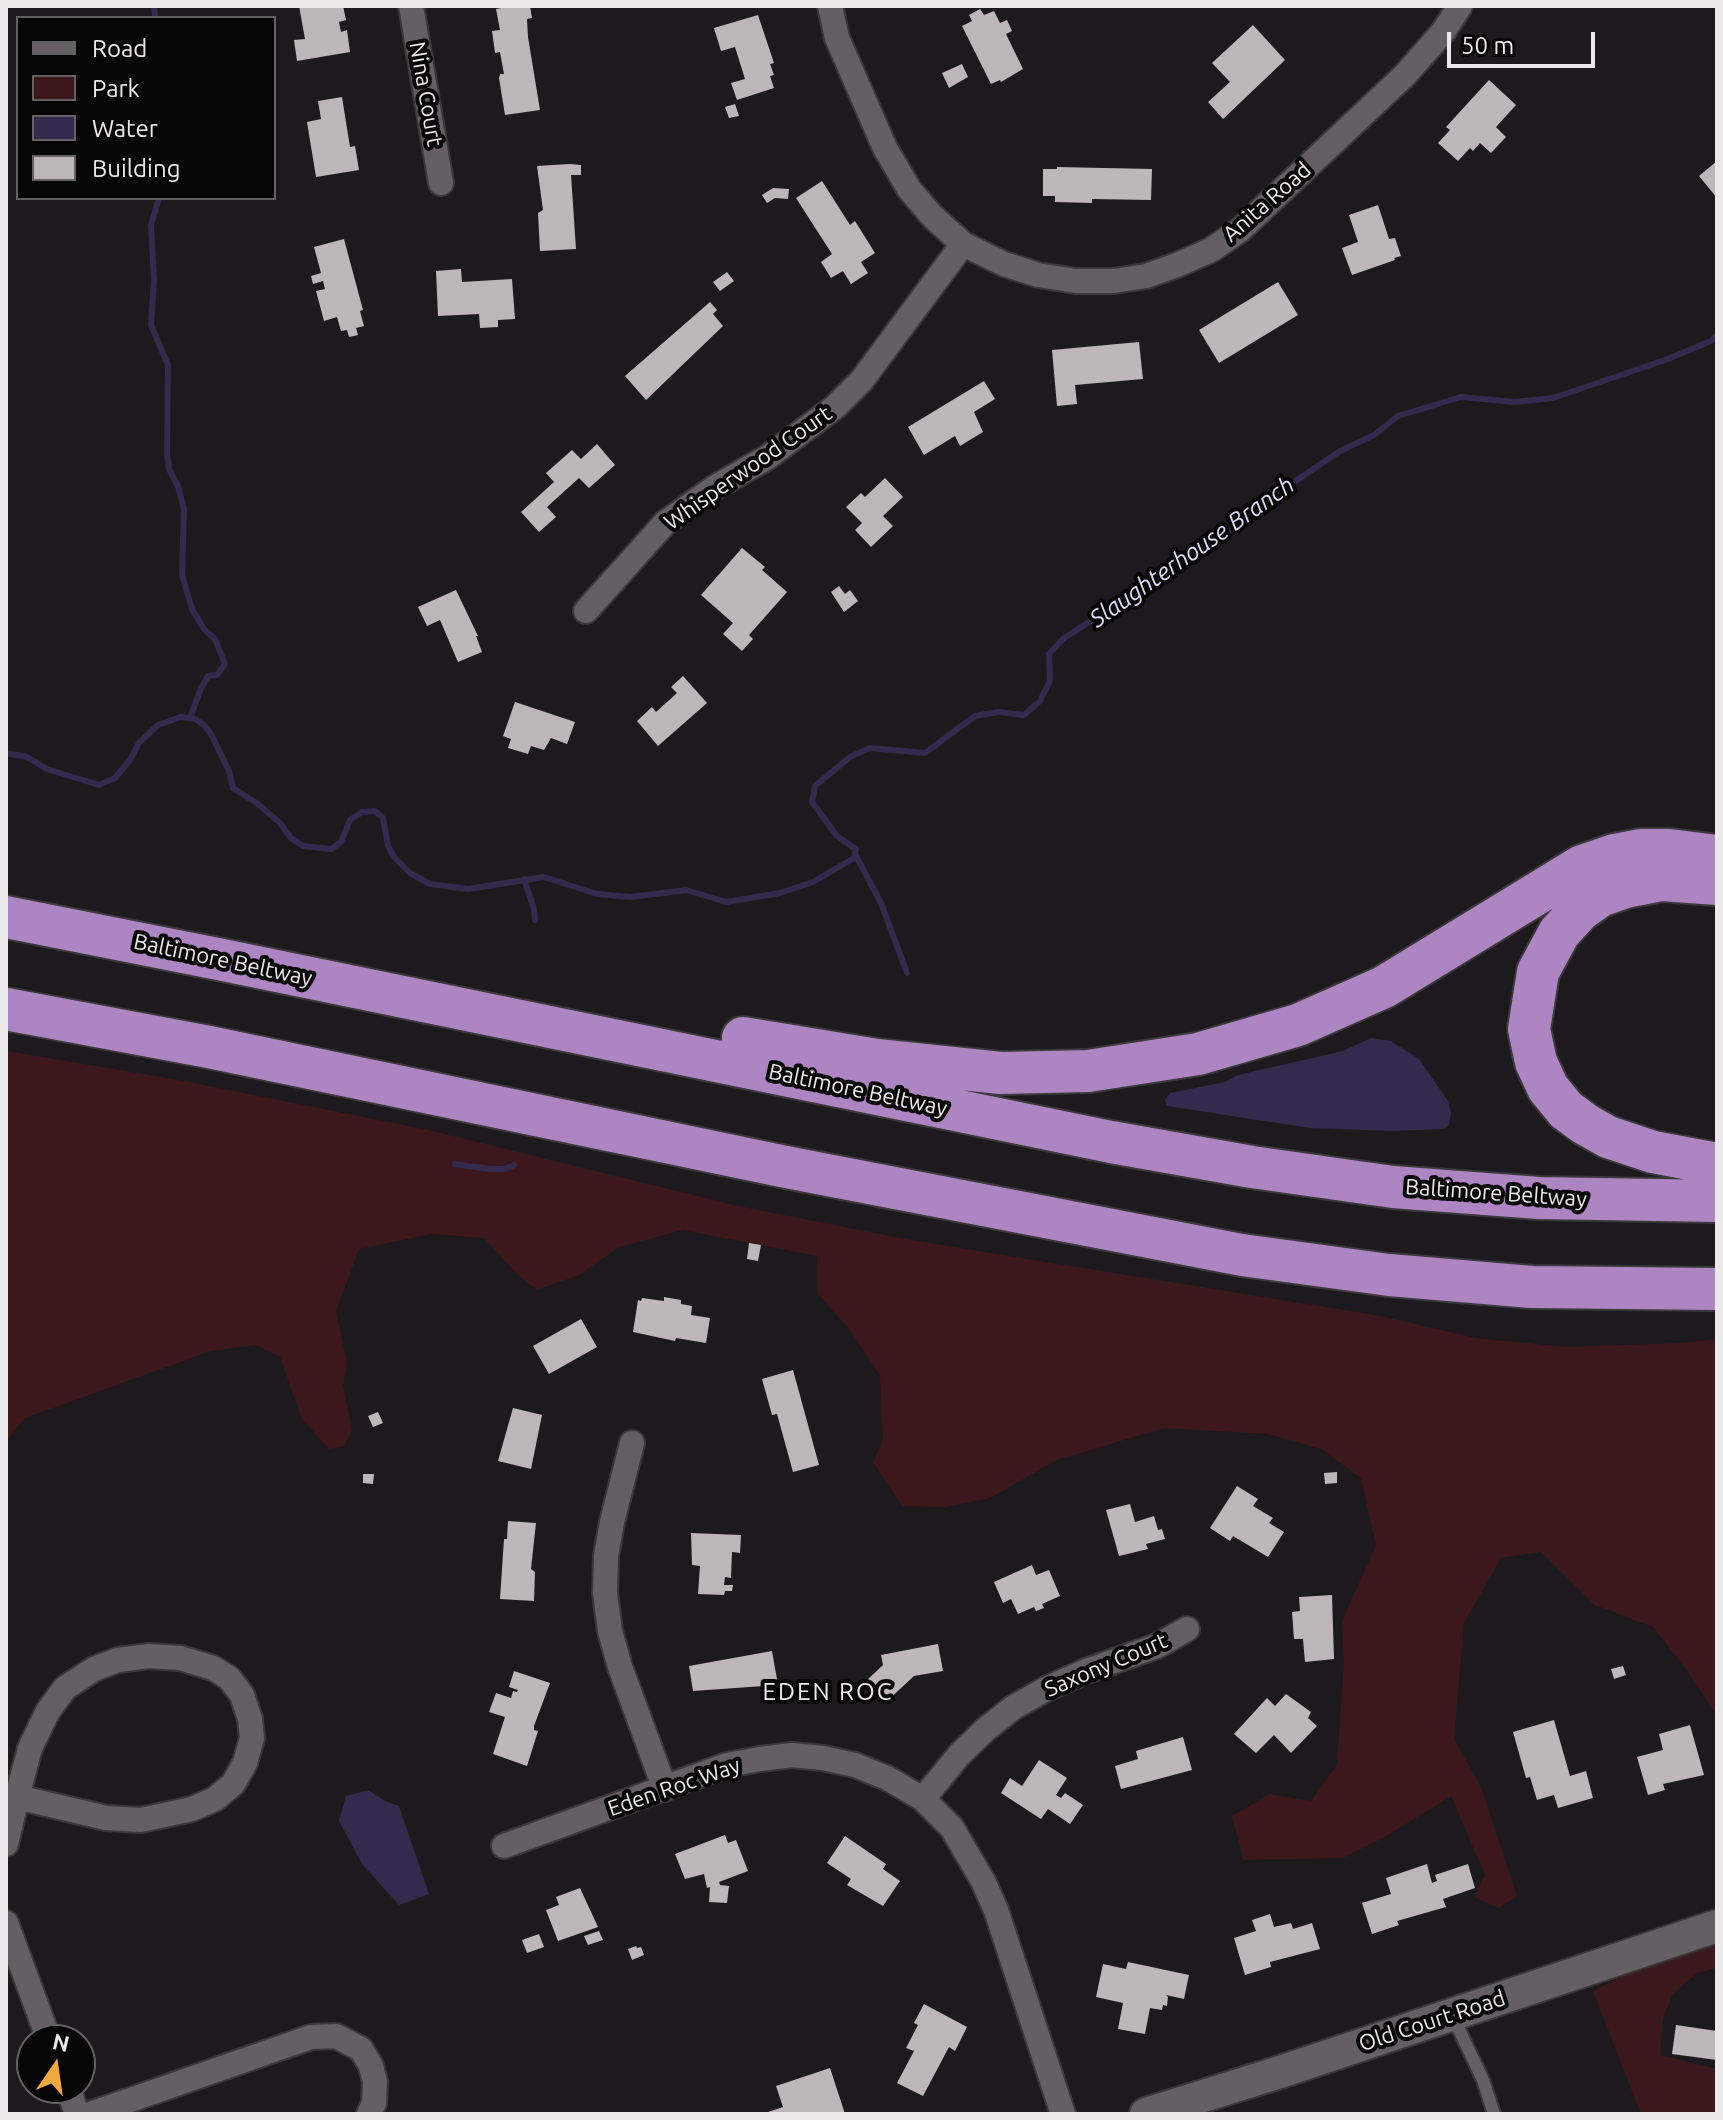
<!DOCTYPE html>
<style>
body{margin:0}
#map{position:relative;width:1723px;height:2120px;overflow:hidden;background:#1d1a1d;font-family:Ubuntu,sans-serif}
canvas{display:block}
.frame{position:absolute;inset:0;border:8px solid #ece9eb;pointer-events:none}
.legend{position:absolute;left:16px;top:16px;width:260px;height:184px;box-sizing:border-box;background:#070607;border:2px solid #636162;margin:0;padding:10px 14px;list-style:none;font-size:24px;color:#ece9eb}
.legend li{display:flex;align-items:center;gap:16px;height:40px}
.legend b{width:40px;border:2px solid #636162}
.north{position:absolute;left:16px;top:2024px;width:80px;height:80px;box-sizing:border-box;background:#070607;border:2px solid #636162;border-radius:50%;rotate:13deg;font-size:22px;font-weight:700;line-height:32px;text-align:center;color:#ece9eb}
.north::after{content:'';display:block;margin:auto;width:28px;height:36px;background:#eea83c;clip-path:polygon(50% 0,100% 100%,50% 72%,0 100%)}
.scale{position:absolute;left:1447px;top:32px;width:148px;height:36px;box-sizing:border-box;border:4px solid #ece9eb;border-top:0;padding-left:10px;font-size:24px;line-height:28px;white-space:nowrap;color:#ece9eb;-webkit-text-stroke:6px #070607;paint-order:stroke}
</style>
<div id="map">
<canvas width="1723" height="2120"></canvas>
<div class="frame"></div>
<ul class="legend">
<li><b style="height:10px;background:#635f62"></b>Road</li>
<li><b style="height:22px;background:#3c181d"></b>Park</li>
<li><b style="height:22px;background:#332b4d"></b>Water</li>
<li><b style="height:22px;background:#bdb7b9"></b>Building</li>
</ul>
<div class="north">N</div>
<div class="scale">50 m</div>
</div>
<script>
const ctx = document.querySelector('canvas').getContext('2d');
ctx.lineJoin = 'round';
function paint(path, color) { ctx.fillStyle = color; ctx.fill(path, 'evenodd'); }
const toPath = rows => new Path2D(rows.map(r => 'M' + r).join(''));
function strokePath(path, color, width, dash) { ctx.strokeStyle = color; ctx.lineWidth = width; ctx.lineCap = dash ? 'butt' : 'round'; ctx.setLineDash(dash || []); ctx.stroke(path); }
function drawText(font, color, halo, rows, align = 'center') {
  ctx.font = font + ' Ubuntu,sans-serif'; ctx.lineWidth = 8; ctx.setLineDash([]); ctx.textBaseline = 'middle'; ctx.strokeStyle = halo; ctx.fillStyle = color; for (const [text, x, y, turn = 0] of rows) {
    ctx.save(); ctx.translate(x, y); ctx.rotate((+turn || 0) * Math.PI / 180); ctx.textAlign = isNaN(turn) ? turn : align; if (halo) ctx.strokeText(text, 0, 0); ctx.fillText(text, 0, 0); ctx.restore();
  }
}
paint(toPath([
 [6,1051,179,1080,428,1130,738,1206,910,1240,1381,1316,1475,1338,1567,1347,1684,1343,1717,1339,1717,1716,1689,1673,1653,1627,1595,1605,1541,1552,1501,1558,1464,1623,1454,1739,1481,1787,1517,1896,1499,1908,1474,1897,1485,1875,1451,1796,1385,1837,1343,1858,1244,1860,1232,1816,1270,1794,1311,1801,1337,1765,1344,1664,1342,1621,1376,1546,1361,1478,1321,1449,1268,1434,1164,1428,1057,1460,990,1498,946,1507,902,1506,873,1462,883,1441,880,1375,850,1330,818,1294,817,1256,683,1230,619,1247,579,1275,537,1290,519,1276,484,1238,431,1234,359,1249,336,1311,347,1363,343,1386,352,1430,344,1446,329,1449,302,1419,280,1357,256,1345,211,1351,25,1418,6,1441],
 [1717,1934,1717,1968,1697,1973,1672,1995,1663,2019,1660,2055,1717,2069,1717,2114,1641,2114,1593,1991,1699,1937]
]), '#3c181d');
paint(toPath([
 [1371,1038,1391,1041,1419,1059,1448,1101,1451,1113,1449,1125,1444,1129,1392,1131,1310,1128,1167,1106,1165,1100,1170,1093,1225,1082,1238,1075,1343,1051],
 [368,1790,385,1801,399,1806,429,1894,399,1905,362,1864,339,1821,346,1796]
]), '#332b4d');
strokePath(toPath([
 [154,6,155,18],
 [159,198,151,225,154,280,151,325,168,365,167,453,169,469,178,486,184,509,182,575,192,609,204,629,215,639,225,664,217,675,208,676,201,688,190,718],
 [6,753,27,757,47,769,99,785,115,778,130,760,139,743,158,725,181,717,195,719,204,725,211,734,229,771,233,788,258,804,280,823,291,838,303,846,331,849,341,842,350,820,362,812,375,811,383,818,388,846,394,857,410,873,430,884,468,889,544,877,597,894,630,897,686,890,726,902,780,893,813,882,854,858,856,849,837,836,812,802,815,786,850,757,870,748,925,753,975,716,998,712,1024,715,1040,701,1050,681,1049,654,1063,639,1101,614,1146,590,1204,551,1254,510,1300,478,1340,451,1374,435,1398,416,1461,397,1515,402,1553,398,1668,359,1711,341,1717,335],
 [855,854,881,903,907,973],
 [524,879,534,909,535,920],
 [455,1164,490,1169,505,1169,514,1165]
]), '#332b4d', 6);
paint(toPath([
 [299,6,343,6,346,20,339,22,341,32,347,30,350,52,297,61,294,40,305,39],
 [512,6,530,6,532,18,527,19,528,37,540,110,505,115,499,78,500,74,504,74,500,52,495,53,492,31,500,30,496,9],
 [980,9,984,15,994,11,1000,23,1007,20,1012,31,1006,34,1023,69,1001,82,1000,80,991,84,962,26,972,21,969,15],
 [758,15,774,63,770,64,774,75,770,76,774,88,737,100,731,83,745,79,735,47,721,51,714,28],
 [1253,25,1285,60,1223,119,1208,102,1230,82,1212,63],
 [962,64,968,77,949,88,942,73],
 [1489,80,1516,105,1496,127,1506,137,1491,153,1480,143,1473,151,1470,148,1458,161,1438,143,1450,130,1446,127],
 [342,97,350,147,355,146,359,170,316,177,307,122,321,119,318,101],
 [735,104,739,116,729,118,725,107],
 [1717,161,1717,198,1699,176],
 [570,164,581,165,581,175,571,175,576,249,540,251,538,213,543,210,537,166],
 [1057,167,1152,169,1151,200,1092,199,1092,203,1055,202,1055,196,1043,196,1043,169,1057,169],
 [822,181,850,225,855,221,875,253,861,262,868,273,851,284,843,271,831,278,821,262,832,254,796,198],
 [773,188,789,189,788,199,775,198,767,203,762,195],
 [1378,205,1389,239,1395,238,1401,256,1394,258,1395,260,1352,275,1342,248,1358,242,1349,215],
 [344,239,363,310,360,311,364,326,356,328,358,335,349,337,347,330,341,331,337,317,324,321,316,291,325,289,323,281,313,284,311,276,321,273,314,247],
 [461,269,462,282,512,279,515,319,498,320,498,327,480,328,479,314,438,316,436,271],
 [727,272,734,281,720,291,713,282],
 [1278,282,1298,315,1219,363,1199,330],
 [710,302,717,310,713,314,723,326,646,400,625,376],
 [1139,342,1143,379,1075,385,1077,404,1057,406,1052,350],
 [984,381,995,399,974,412,983,432,960,446,955,436,924,455,908,427],
 [597,444,615,465,589,488,579,478,547,507,556,517,539,532,521,512,554,482,546,473,572,450,581,459],
 [885,478,903,497,883,516,893,526,871,547,855,530,862,523,846,507,861,493,865,497],
 [742,548,765,567,762,570,787,592,749,635,753,639,742,651,723,634,733,623,701,595],
 [839,586,845,594,850,590,858,601,844,612,831,592],
 [456,590,478,636,476,636,482,652,458,662,440,620,427,626,418,607],
 [683,676,707,703,658,746,637,721,652,707,656,712,677,693,671,687],
 [515,702,575,722,567,744,551,738,544,750,531,746,528,754,508,748,511,739,503,736],
 [749,1243,761,1245,758,1261,747,1259],
 [664,1297,681,1300,681,1304,692,1306,691,1315,710,1318,706,1343,676,1338,675,1341,633,1332,638,1300,641,1301,642,1298,664,1301],
 [581,1319,597,1347,549,1374,533,1346],
 [793,1370,819,1465,793,1472,777,1414,772,1415,762,1379],
 [513,1408,542,1415,531,1469,498,1461],
 [378,1412,383,1423,373,1427,368,1416],
 [1337,1472,1337,1483,1325,1484,1324,1473],
 [363,1474,374,1474,373,1484,363,1483],
 [1237,1486,1258,1499,1253,1506,1273,1518,1269,1523,1284,1532,1268,1557,1233,1536,1230,1541,1210,1528],
 [1130,1504,1135,1522,1154,1516,1158,1530,1162,1529,1165,1539,1146,1544,1148,1549,1119,1556,1106,1510],
 [508,1521,536,1523,531,1569,535,1572,534,1601,500,1599,504,1539,507,1539],
 [691,1533,741,1535,740,1553,732,1552,731,1578,725,1577,724,1585,733,1585,732,1591,725,1591,724,1595,698,1594,700,1566,692,1565],
 [1032,1565,1036,1575,1049,1570,1060,1596,1042,1604,1044,1608,1036,1611,1034,1607,1018,1614,1011,1599,1003,1603,994,1582],
 [1332,1595,1334,1659,1305,1662,1303,1639,1294,1639,1292,1612,1300,1611,1299,1597],
 [938,1644,943,1671,914,1676,886,1702,866,1681,883,1665,881,1655],
 [772,1651,778,1685,693,1691,689,1666],
 [1623,1666,1626,1675,1614,1679,1611,1669],
 [514,1671,550,1683,534,1726,534,1730,538,1731,527,1766,493,1754,505,1717,489,1712,496,1693,511,1698,513,1691,517,1692,518,1690,509,1687],
 [1286,1694,1311,1712,1308,1718,1317,1726,1291,1753,1274,1735,1256,1753,1234,1734,1267,1698,1275,1706],
 [1554,1720,1570,1776,1586,1771,1593,1798,1558,1808,1554,1795,1537,1800,1530,1777,1526,1778,1513,1732],
 [1690,1725,1704,1775,1663,1784,1665,1790,1648,1795,1637,1757,1663,1750,1659,1734],
 [1183,1737,1192,1770,1121,1789,1115,1766,1138,1759,1136,1751],
 [1039,1760,1067,1778,1056,1795,1061,1798,1065,1793,1083,1805,1070,1824,1048,1809,1041,1819,1001,1793,1010,1778,1022,1786],
 [725,1835,728,1843,736,1840,748,1871,719,1882,720,1885,729,1886,727,1903,709,1902,710,1887,707,1888,704,1874,685,1879,675,1854],
 [845,1836,886,1864,883,1869,900,1881,883,1906,847,1885,851,1879,827,1863],
 [1427,1864,1432,1883,1437,1881,1435,1875,1468,1864,1475,1888,1443,1899,1446,1907,1397,1921,1399,1925,1372,1934,1362,1903,1391,1894,1386,1878],
 [580,1888,598,1927,558,1941,546,1910,559,1905,556,1897],
 [1270,1914,1274,1927,1291,1923,1293,1929,1312,1923,1320,1949,1270,1962,1271,1967,1245,1975,1234,1938,1256,1931,1252,1920],
 [599,1931,603,1940,588,1945,584,1936],
 [539,1934,544,1947,527,1953,522,1940],
 [636,1946,637,1948,641,1947,644,1955,632,1960,628,1949],
 [1128,1962,1189,1975,1184,1999,1166,1995,1168,1997,1167,2006,1163,2005,1162,2010,1150,2008,1145,2034,1118,2029,1123,2003,1096,1997,1103,1964,1126,1969],
 [924,2004,967,2027,955,2051,949,2047,923,2096,897,2083,914,2051,906,2048,918,2025,914,2023],
 [1676,2025,1717,2031,1717,2060,1672,2054],
 [830,2068,845,2114,762,2114,783,2107,776,2086]
]), '#bdb7b9');
const lane = toPath([
 [1453,2017,1483,2080,1494,2114]
]);
const street = toPath([
 [411,6,441,183],
 [830,6,837,38,885,148,909,189,932,216,963,244,1004,264,1038,275,1076,281,1114,281,1146,276,1177,265,1211,250,1240,230,1405,75,1443,32,1460,6],
 [586,611,665,523,714,488,768,457,835,407,862,380,963,244],
 [632,1443,612,1522,606,1556,605,1593,610,1631,620,1667,665,1789],
 [923,1799,959,1755,986,1729,1014,1707,1046,1689,1086,1671,1157,1646,1187,1629],
 [6,1844,17,1797,30,1748,48,1711,65,1688,94,1669,118,1660,149,1656,180,1658,213,1668,229,1678,242,1695,250,1719,252,1738,245,1763,233,1784,215,1799,192,1809,141,1820,106,1818,17,1797],
 [504,1846,727,1765,760,1759,792,1755,823,1758,855,1765,887,1778,923,1799,952,1828,983,1881,996,1910,1063,2114],
 [6,1923,49,2040],
 [68,2088,77,2114],
 [90,2114,311,2037,336,2036,361,2049,371,2066,375,2082,374,2103,369,2114]
]);
const secondary = toPath([
 [1146,2114,1280,2072,1717,1926]
]);
const highway = toPath([
 [1717,884,1662,880,1626,887,1600,896,1579,911,1559,933,1538,972,1529,1029,1536,1062,1548,1088,1566,1110,1585,1124,1608,1137,1653,1152,1717,1164],
 [6,917,223,960,1111,1142,1252,1167,1393,1187,1539,1198,1717,1201],
 [6,1009,209,1047,786,1167,1242,1255,1389,1275,1532,1287,1717,1289],
 [743,1038,877,1060,1001,1073,1088,1071,1198,1054,1298,1025,1384,987,1582,866,1614,855,1640,850,1670,850,1717,856]
]);
strokePath(lane, '#3a3839', 16);
strokePath(street, '#3a3839', 28);
strokePath(secondary, '#3a3839', 36);
strokePath(highway, '#3a3839', 46);
strokePath(lane, '#635f62', 12);
strokePath(street, '#635f62', 24);
strokePath(secondary, '#635f62', 32);
strokePath(highway, '#ad85c2', 42);
drawText('22px', '#ece9eb', '#070607', [
 ["Nina Court",426,94,80],
 ["Anita Road",1267,202,-41],
 ["Whisperwood Court",748,468,-35],
 ["Baltimore Beltway",223,960,12],
 ["Baltimore Beltway",858,1090,12],
 ["Baltimore Beltway",1496,1193,4],
 ["Saxony Court",1106,1665,-23],
 ["Eden Roc Way",674,1787,-19],
 ["Old Court Road",1432,2021,-18]
]);
drawText('italic 24px', '#e0dbf6', '#070607', [
 ["Slaughterhouse Branch",1192,552,-35]
]);
ctx.letterSpacing = '2px';
drawText('24px', '#ece9eb', '#070607', [
 ["EDEN ROC",828,1692]
]);
ctx.letterSpacing = '0px';
</script>
